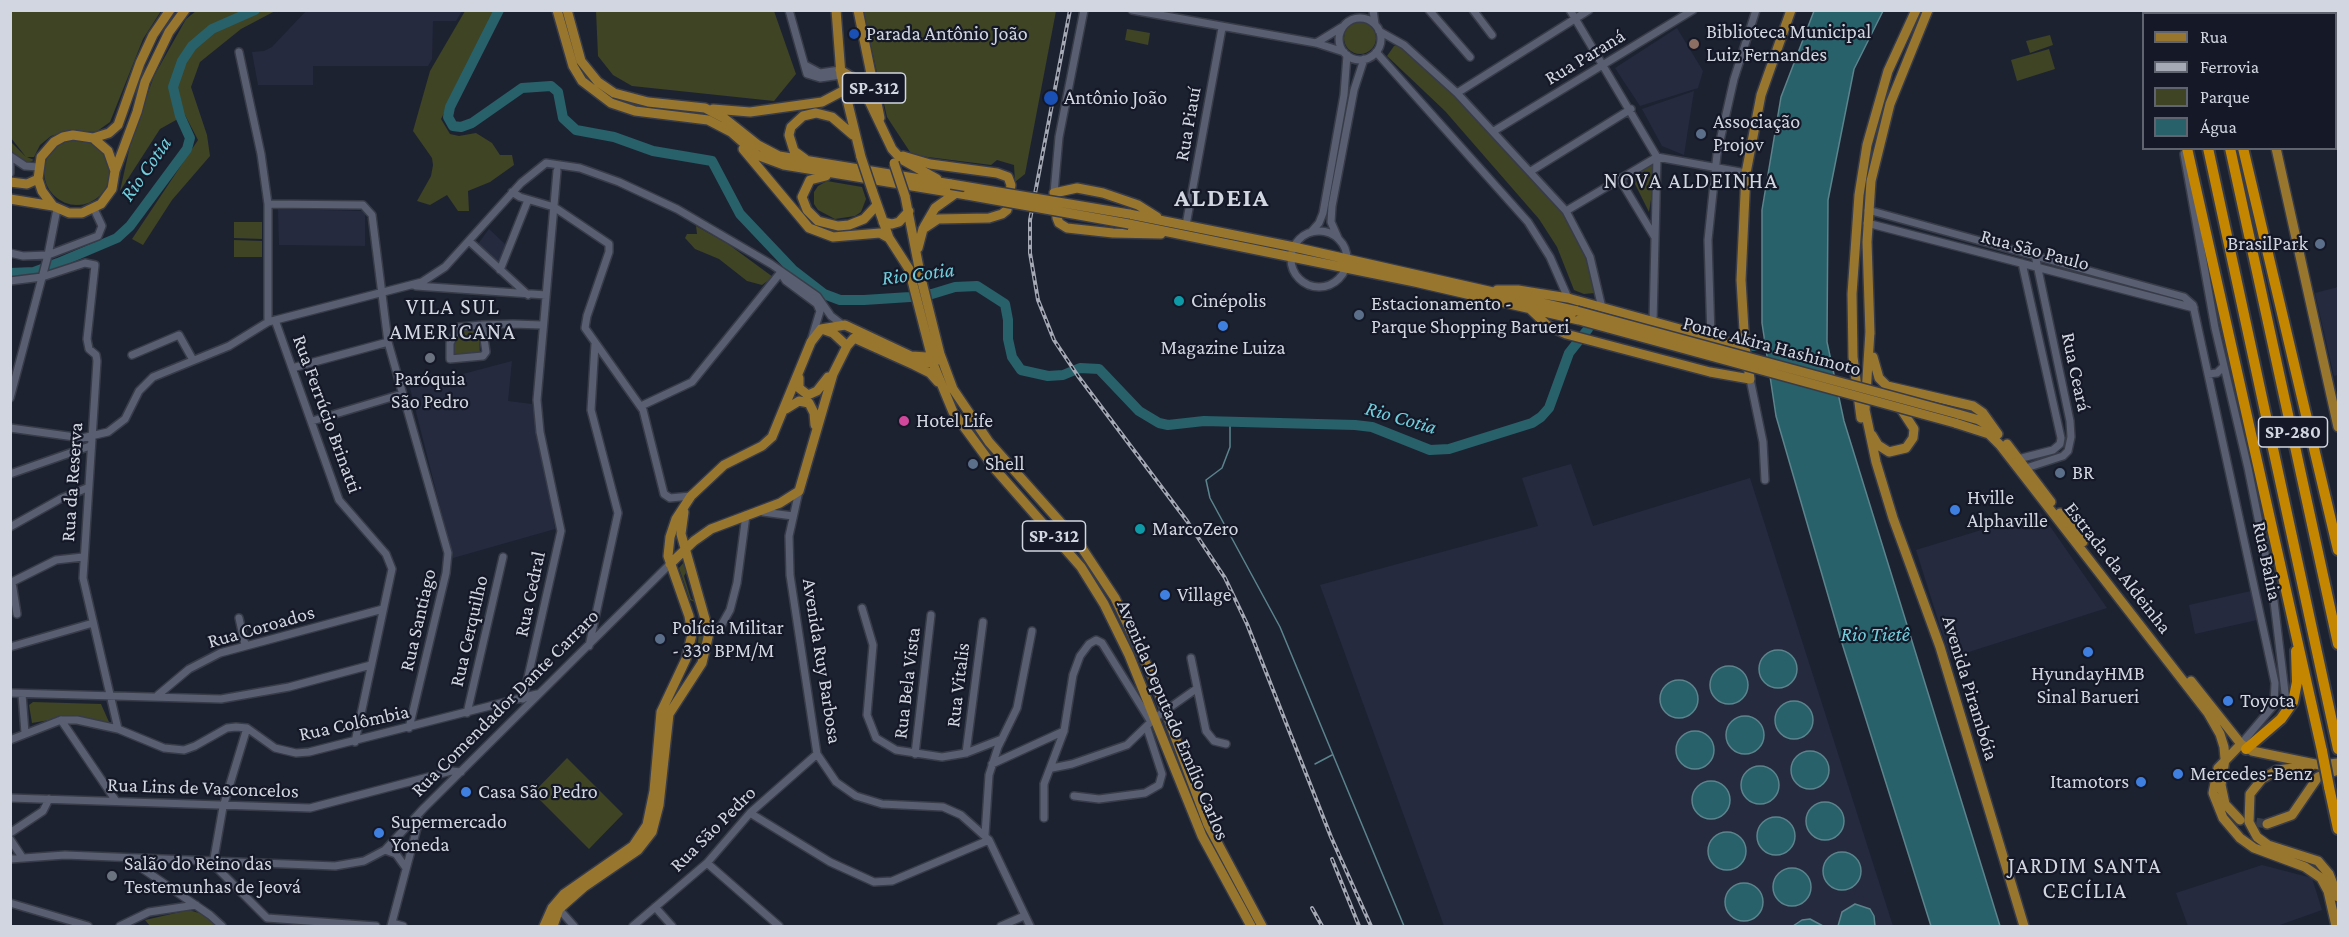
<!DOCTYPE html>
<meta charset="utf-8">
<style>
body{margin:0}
#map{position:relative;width:2349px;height:937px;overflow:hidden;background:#1d2231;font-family:"Crimson Pro",serif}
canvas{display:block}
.frame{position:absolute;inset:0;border:12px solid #d2d6e0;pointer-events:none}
.legend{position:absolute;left:2142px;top:12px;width:195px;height:138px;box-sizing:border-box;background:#141827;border:2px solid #606471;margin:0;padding:8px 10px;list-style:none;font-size:18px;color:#d2d6e0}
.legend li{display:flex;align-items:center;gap:12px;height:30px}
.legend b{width:30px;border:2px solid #606471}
</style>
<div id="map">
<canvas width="2349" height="937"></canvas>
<div class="frame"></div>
<ul class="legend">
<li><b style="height:8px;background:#99762e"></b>Rua</li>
<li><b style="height:8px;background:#a5a9b5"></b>Ferrovia</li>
<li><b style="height:16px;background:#3e4424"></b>Parque</li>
<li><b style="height:16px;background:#28616a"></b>Água</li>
</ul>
</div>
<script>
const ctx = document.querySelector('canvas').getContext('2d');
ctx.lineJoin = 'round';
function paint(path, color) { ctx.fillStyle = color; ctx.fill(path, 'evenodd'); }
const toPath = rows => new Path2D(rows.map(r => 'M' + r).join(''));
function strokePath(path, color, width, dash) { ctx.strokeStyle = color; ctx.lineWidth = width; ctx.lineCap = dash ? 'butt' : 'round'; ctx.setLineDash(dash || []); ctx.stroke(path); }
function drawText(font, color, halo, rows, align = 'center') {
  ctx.font = font + ' "Crimson Pro",serif'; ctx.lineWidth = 4.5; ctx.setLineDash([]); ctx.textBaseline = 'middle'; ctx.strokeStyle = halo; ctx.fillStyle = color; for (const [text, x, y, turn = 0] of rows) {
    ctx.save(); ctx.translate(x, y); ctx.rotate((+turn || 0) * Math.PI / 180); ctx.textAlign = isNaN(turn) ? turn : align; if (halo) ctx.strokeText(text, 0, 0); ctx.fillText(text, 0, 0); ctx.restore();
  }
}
paint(toPath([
 [307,10,462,10,462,11,456,21,433,21,432,59,428,66,313,66,313,85,258,85,252,52,264,51,272,47],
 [1677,28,1703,71,1698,88,1640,106,1615,68],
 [2338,67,2338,125,2336,126,2336,68],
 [1694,91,1684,155,1662,146,1642,109],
 [278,209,362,211,365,213,365,246,279,245],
 [489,229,507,246,499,264,478,244],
 [2338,287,2338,375,2334,376,2315,293],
 [512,361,508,401,532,404,555,529,453,558,410,388],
 [1571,464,1593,526,1750,478,1893,926,1444,926,1320,585,1538,526,1522,478],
 [2040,512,2107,608,1950,658,1916,550],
 [2251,591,2257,620,2195,634,2189,605],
 [2262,865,2312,878,2322,910,2277,926,2188,926,2176,893]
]), '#252a3f');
paint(toPath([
 [11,11,161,11,143,39,110,122,96,132,69,131,51,136,40,145,34,157,27,157,34,160,25,164,11,152,10,141,26,157,11,138],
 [196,11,275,11,241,29,200,62,191,87,207,135,210,156,172,200,143,245,132,239,198,140,185,115,160,129,120,191,132,137,154,76,186,19],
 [465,11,497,11,441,119,450,134,459,136,476,133,492,143,500,155,512,155,514,165,490,182,468,191,469,211,458,211,447,195,430,205,417,201,431,176,433,165,432,158,413,131,430,71],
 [596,11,774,11,796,74,774,101,632,86,613,75,598,56],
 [863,11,1056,11,1025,174,1015,182,1014,165,997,160,991,165,912,155,887,117],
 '1344 38a16 16 0 1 1 32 0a16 16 0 1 1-32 0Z',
 [1127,29,1150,33,1148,45,1125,40],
 [2050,35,2053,45,2030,53,2026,41],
 [1394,46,1403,46,1462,98,1564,213,1584,249,1595,293,1584,294,1574,290,1557,247,1539,219,1445,111,1387,56],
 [2049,49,2055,69,2017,81,2011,60],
 '44 172a33 33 0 1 1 66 0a33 33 0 1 1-66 0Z',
 [1653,160,1656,169,1649,212,1631,176],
 [827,181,862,187,866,199,861,212,855,216,835,219,818,210,814,204,814,192,818,186],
 [234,222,262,222,262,239,234,238],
 [696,226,728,244,773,277,762,285,747,281,719,259,695,249,685,238,687,234,697,234],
 [234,240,262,241,262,257,234,257],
 [464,330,479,331,480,356,455,356,454,344],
 [684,562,687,571,684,576,691,599,697,602,705,634,704,645,698,643,699,628,703,624,695,602,690,600,679,568],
 [33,702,101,704,109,722,108,725,61,718,32,723,29,705],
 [567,758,623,814,589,849,533,793],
 [189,910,209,916,217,926,150,926,145,920]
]), '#3e4424');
const water = toPath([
 [1814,11,1883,11,1854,69,1828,200,1827,342,1844,421,2000,926,1931,926,1841,640,1776,416,1762,323,1762,210,1781,97,1814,11],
 '1759 669a19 19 0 1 1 38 0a19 19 0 1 1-38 0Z',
 '1710 685a19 19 0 1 1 38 0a19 19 0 1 1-38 0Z',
 '1660 699a19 19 0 1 1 38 0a19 19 0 1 1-38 0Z',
 '1775 720a19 19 0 1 1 38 0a19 19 0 1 1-38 0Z',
 '1726 735a19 19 0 1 1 38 0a19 19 0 1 1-38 0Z',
 '1676 750a19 19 0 1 1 38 0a19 19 0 1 1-38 0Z',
 '1791 770a19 19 0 1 1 38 0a19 19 0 1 1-38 0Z',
 '1741 785a19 19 0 1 1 38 0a19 19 0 1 1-38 0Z',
 '1692 800a19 19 0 1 1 38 0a19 19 0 1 1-38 0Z',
 '1806 821a19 19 0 1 1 38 0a19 19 0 1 1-38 0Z',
 '1757 836a19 19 0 1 1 38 0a19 19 0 1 1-38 0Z',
 '1708 851a19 19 0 1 1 38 0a19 19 0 1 1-38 0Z',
 '1823 871a19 19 0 1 1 38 0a19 19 0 1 1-38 0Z',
 '1773 887a19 19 0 1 1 38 0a19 19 0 1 1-38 0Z',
 '1725 902a19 19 0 1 1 38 0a19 19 0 1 1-38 0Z',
 [1855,904,1870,909,1874,916,1875,926,1838,926,1842,912,1855,904],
 [1810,919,1823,926,1793,926,1802,920,1810,919]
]);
paint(water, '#28616a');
strokePath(water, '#5b848d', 1.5);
strokePath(toPath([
 [1230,423,1230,447,1222,468,1206,480,1210,498,1280,627,1404,926],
 [1315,764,1332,755]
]), '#5b848d', 1.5);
strokePath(toPath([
 [499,10,450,107,448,117,453,126,461,127,472,123,522,88,551,86,558,92,563,118,576,130,614,137,653,151,712,161,740,214,793,270,824,294,840,300,864,300,910,297,932,294,955,287,977,286,1005,304,1008,320,1008,339,1012,357,1021,370,1048,376,1063,375,1080,368,1099,369,1139,411,1159,423,1168,425,1204,421,1355,425,1372,427,1430,450,1449,449,1532,423,1541,417,1549,408,1569,353,1588,329],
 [10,273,34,272,58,263,117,238,130,226,187,149,190,138,180,116,173,87,182,61,192,46,212,29,255,10],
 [1753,346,1779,341]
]), '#28616a', 10);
strokePath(toPath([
 [2243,820,2267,824]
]), '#383d4b', 9, [9, 4.5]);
const minor = toPath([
 [789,10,807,74,820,78,841,75],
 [1132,10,1316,43,1344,52],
 [1373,10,1375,24],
 [1429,10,1470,57],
 [1473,10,1492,35],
 [1570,10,1657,157,1653,322],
 '1339 39a21 21 0 1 1 42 0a21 21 0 1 1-42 0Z',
 [1379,31,1404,45,1457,93,1566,211,1590,257,1602,308],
 [1316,43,1342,27],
 [239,52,261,154,268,204,268,322],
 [1376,52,1528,222,1550,257,1568,298],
 [805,65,820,73,840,70],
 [1457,93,1589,10],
 [1494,131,1693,10],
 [2184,154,2215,328,2248,468,2273,593,2287,709],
 [10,156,25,166,38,167],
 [1657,157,1746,173],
 [10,161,10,173],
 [1531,171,1631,109],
 [1619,178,1654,236],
 [512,192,520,197,554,207,609,244,609,252,587,316,585,328,643,410,664,494,670,498,691,496],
 [1054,193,1059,137,1084,10],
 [268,204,363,205,372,215,388,342,448,553,446,573,409,728],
 [1868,210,2184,297,2193,305,2275,683,2274,705,2241,744],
 [1566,211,1657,157],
 [1867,223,2194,308],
 [1186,225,1222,28],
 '1291 259a28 28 0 1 1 56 0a28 28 0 1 1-56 0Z',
 [1311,232,1319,223,1323,213,1344,95,1347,55],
 [1338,238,1331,222,1332,206,1354,90,1364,59],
 [469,241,528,295],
 [10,253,23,256,48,255,98,236,102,226,94,209],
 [500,270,528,200],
 [782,275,786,281,817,304,820,311,811,341],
 [10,281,42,277,85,263,95,265,87,339,89,349,96,355,97,361,83,578,118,729],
 [416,286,546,295],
 [275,320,339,500,386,554,392,569,355,742],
 [482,325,486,352,483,356,450,359,450,343,459,327,482,325,513,324,542,325],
 [1711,338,1708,240,1717,154,1734,79,1756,10],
 [132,355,179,335,193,360],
 [292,368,388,342],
 [2208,374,2217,373,2223,367],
 [1750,379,1763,442,1765,480],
 [10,398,48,255,57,209],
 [641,406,692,382,781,272],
 [312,421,402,394],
 [10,428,82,438,108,432,125,419,139,391,153,377,229,346,268,322,422,282,445,267,521,183,546,163,580,168,619,182,677,209,771,264,817,296,831,316,844,326],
 [2014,460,2053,450,2060,444,2061,438,2022,263],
 [2023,469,2063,456,2068,451,2071,437,2070,421,2035,255],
 [10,474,90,446],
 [799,491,789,536,790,575,817,754,836,782,856,796,882,804,943,807,961,815,989,840,1030,926],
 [763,512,793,516],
 [10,527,60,499,87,488],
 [12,582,17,614],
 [10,583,56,560,83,557],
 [862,608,873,645,867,715,876,738,896,750,942,757,966,753,1002,739],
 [239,618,245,645],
 [709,633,721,626,730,610,737,583,746,515],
 [589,646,618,513,591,410,595,344],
 [10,647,93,623],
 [1191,658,1206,731,1214,741,1226,744],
 [10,693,221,699,289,687,371,665],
 [22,694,25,733],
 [158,695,189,669,220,653,383,609],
 [523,699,561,531,540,432,537,400,557,171],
 [467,713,503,557],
 [61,720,116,801],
 [247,728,223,807,213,864,267,918,376,926],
 [10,740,61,720,77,720,118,729,164,748,184,750,195,746,227,728,236,727,247,728,275,748,296,753,309,752,537,694],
 [966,753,983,622],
 [915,754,931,615],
 [992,764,1064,731],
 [1052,768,1072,764,1127,745,1155,718,1196,689],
 [1074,796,1099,799,1145,793,1159,785,1162,774,1147,728],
 [10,798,310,808,451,771,461,772],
 [750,813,830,862,874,882,892,881,989,840],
 [1044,818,1044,784,1064,731,1073,675,1080,656,1089,644,1096,640,1102,643,1151,722],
 [10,833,43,811,49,799],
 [985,835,989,775,998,747,1017,708,1032,631],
 [10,839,22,857],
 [385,850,396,854,406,868],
 [127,858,210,915,222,926],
 [10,859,65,855,335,866,364,861,385,850,424,808,670,564],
 [707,863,779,926],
 [10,903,88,926],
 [655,907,672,926],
 [558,908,574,926],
 [392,923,403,926],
 [120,926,149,912,196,905],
 [391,926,417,828,418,815],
 [633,926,707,863,750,813,817,754],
 [1001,926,1024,916]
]);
const major = toPath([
 [557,10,573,66,582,81,611,103,635,111,708,120,731,132,757,155,784,165,967,195],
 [567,10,581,61,598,82,614,93,648,102,705,108,724,118,758,145,779,156,951,184],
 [836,10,841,75,861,157],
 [858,10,880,118],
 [2246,10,2247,14],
 [840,70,860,82],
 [713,109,750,112,822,102,860,82,892,149,901,159,937,179],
 [93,138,109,133,118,125,140,63,153,35,170,10],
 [2276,148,2338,427],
 [743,149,809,228,833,237,880,233,889,238],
 [903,156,930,164,997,173,1008,177,1011,185,1007,210,1002,214,989,218,938,219,923,229,918,248],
 [805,159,794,151,789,135,791,127,803,116,816,113,832,117,853,135],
 [115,171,137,112,145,82,169,32,185,10],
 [826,176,810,180,802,197,807,210,818,221,838,226,849,225,864,219,877,205],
 [10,182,27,184,38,179],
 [872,190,889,238,909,269,934,366,953,412,995,469,1081,567,1104,604,1129,655,1202,836,1251,926],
 [905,196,921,278,940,354,953,389,989,442,1078,542,1115,598,1153,678,1208,825,1262,926],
 [10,199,53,206,69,213,82,213,101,204,112,189,115,171,108,151,93,138,73,135,63,137,54,142,41,157,38,179,42,191,53,206],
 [1129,214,1294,247,1577,311],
 [1157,217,1138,205,1103,193,1077,188,1054,193,1057,218,1059,223,1067,228,1113,233,1161,234],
 [883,222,892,224,899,222,909,211],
 [1129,224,1415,282,1579,320],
 [924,227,935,208,956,193],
 [1497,290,1518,290,1568,298,1745,347],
 [1528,307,1547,325,1566,334,1710,372,1750,379,1745,347,1741,280,1746,173,1761,95,1791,10],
 [822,329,833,333,847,346],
 [1870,331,1865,410,1876,462,1893,518,1940,647,2024,926],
 [1870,334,1867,242,1871,181,1890,104,1928,10],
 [1873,357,1879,378,1887,386,1973,406,1983,413,1998,434],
 [914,365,930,373,938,382],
 [799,378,799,388,808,395,817,391,828,377],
 [786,409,799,401,809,403,814,413,815,425],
 [1958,414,1979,420,1991,427],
 [1861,418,1853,357,1852,294,1859,195,1867,145,1888,71,1916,10],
 [1955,423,1989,434,2000,445,2208,713,2220,734,2224,747,2225,759,2221,785,2225,804,2240,820],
 [1872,435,1878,445,1889,452,1906,448,1913,438,1914,429,1901,409],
 [2007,444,2051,502],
 [2060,513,2083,542],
 [670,564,694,541,711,529,780,503,799,491,833,374,847,346,854,338,914,365,936,361],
 [2191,681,2241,744],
 [2311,766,2277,770,2262,779,2250,794,2249,822,2257,837,2268,845,2318,861,2329,874,2338,897],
 [2267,824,2292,815,2318,777,2338,770],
 [544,926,552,908,564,894,633,846,647,825,654,791,661,712,686,659,692,634,689,616,668,556,670,537,676,519,691,496,724,465,762,446,772,437,811,342,821,329,845,325,911,356,927,357,940,354],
 [553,926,559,909,584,887,638,850,652,832,659,805,669,714,702,663,709,633,681,534,684,512],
 [2336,926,2328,891,2321,878,2305,867,2254,848,2240,838,2223,818,2213,793,2218,768,2241,744,2252,751,2320,765,2338,763]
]);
const highway = toPath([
 [2157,10,2157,14],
 [2177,10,2178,14],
 [2198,10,2199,14],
 [2212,10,2212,14],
 [2234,10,2234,14],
 [2187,148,2322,751],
 [2208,148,2338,749],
 [2230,148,2338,644],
 [2243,148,2338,550],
 [2246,749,2281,719,2293,702,2297,682,2296,651],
 [2329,787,2338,829]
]);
strokePath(minor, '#383c49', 10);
strokePath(major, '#383c49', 12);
strokePath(highway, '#383c49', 14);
strokePath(minor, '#595f71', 7);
strokePath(major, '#99762e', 9);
strokePath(highway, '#c48501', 10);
const rail = toPath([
 [1070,10,1030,220,1030,253,1038,300,1054,340,1078,376,1187,521,1225,578,1247,624,1331,837,1371,926],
 [1332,859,1359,926],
 [1312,908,1322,926]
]);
strokePath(rail, '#a5a9b5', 4);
strokePath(rail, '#141827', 1.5, [4.5]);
const majorBridge = toPath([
 [861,157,872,190],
 [894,163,905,196],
 [951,184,1129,214],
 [967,195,1129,224],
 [1577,311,1958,414],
 [1579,320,1955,423]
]);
const highwayBridge = toPath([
 [2322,751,2329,787]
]);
strokePath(majorBridge, '#383c49', 12, []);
strokePath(highwayBridge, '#383c49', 14, []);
strokePath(majorBridge, '#99762e', 9);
strokePath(highwayBridge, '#c48501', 10);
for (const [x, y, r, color] of [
 [854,34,6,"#1a4fb4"],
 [1694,44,6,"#8d6e63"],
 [1051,98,8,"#1a4fb4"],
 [1701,134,6,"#5c6f8a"],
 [2320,244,6,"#5c6f8a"],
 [1179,301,6,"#0f9aa8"],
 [1359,315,6,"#5c6f8a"],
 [1223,326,6,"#3f7fe0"],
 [430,358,6,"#6b7280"],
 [904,421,6,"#d1479c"],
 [973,464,6,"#5c6f8a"],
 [2060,473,6,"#5c6f8a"],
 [1955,510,6,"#3f7fe0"],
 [1140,529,6,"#0f9aa8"],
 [1165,595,6,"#3f7fe0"],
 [660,639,6,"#5c6f8a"],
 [2088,652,6,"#3f7fe0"],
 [2228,701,6,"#3f7fe0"],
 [2178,774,6,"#3f7fe0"],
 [2141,782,6,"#3f7fe0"],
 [466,792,6,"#3f7fe0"],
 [379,833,6,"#3f7fe0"],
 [112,876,6,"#6b7280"]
]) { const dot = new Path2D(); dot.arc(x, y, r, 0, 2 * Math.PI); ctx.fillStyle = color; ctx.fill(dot); strokePath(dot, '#141827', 2); }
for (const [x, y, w] of [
 [874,88,63],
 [2293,432,69],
 [1054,536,63]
]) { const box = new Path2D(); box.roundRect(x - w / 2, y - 15, w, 30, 4.5); ctx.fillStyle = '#141827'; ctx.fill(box); strokePath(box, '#d2d6e0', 1.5); }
drawText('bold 18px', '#d2d6e0', null, [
 ["SP-312",874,88],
 ["SP-280",2293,432],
 ["SP-312",1054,536]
]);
drawText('20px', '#d2d6e0', '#141827', [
 ["Biblioteca Municipal",1706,32],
 ["Luiz Fernandes",1706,55],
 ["Parada Antônio João",866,34],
 ["Antônio João",1064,98],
 ["Associação",1713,122],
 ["Projov",1713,145],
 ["BrasilPark",2308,244,"right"],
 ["Cinépolis",1191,301],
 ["Estacionamento -",1371,304],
 ["Parque Shopping Barueri",1371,327],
 ["Magazine Luiza",1223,348,"center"],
 ["Paróquia",430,379,"center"],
 ["São Pedro",430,402,"center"],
 ["Hotel Life",916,421],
 ["Shell",985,464],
 ["BR",2072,473],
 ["Hville",1967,498],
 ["Alphaville",1967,521],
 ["MarcoZero",1152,529],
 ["Village",1177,595],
 ["Polícia Militar",672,628],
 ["- 33º BPM/M",672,651],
 ["HyundayHMB",2088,674,"center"],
 ["Sinal Barueri",2088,697,"center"],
 ["Toyota",2240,701],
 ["Mercedes-Benz",2190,774],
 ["Itamotors",2129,782,"right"],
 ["Casa São Pedro",478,792],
 ["Supermercado",391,822],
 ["Yoneda",391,845],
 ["Salão do Reino das",124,864],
 ["Testemunhas de Jeová",124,887]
], 'left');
drawText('20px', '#d2d6e0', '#141827', [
 ["Rua Paraná",1585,57,-31],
 ["Rua Piauí",1188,124,-80],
 ["Rua São Paulo",2035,250,15],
 ["Ponte Akira Hashimoto",1772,346,15],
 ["Rua Ceará",2076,372,78],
 ["Rua Ferrúcio Brinatti",327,414,70],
 ["Rua da Reserva",72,482,-86],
 ["Rua Bahia",2267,561,78],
 ["Estrada da Aldeinha",2118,568,52],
 ["Rua Cedral",530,594,-78],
 ["Rua Santiago",418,620,-77],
 ["Rua Coroados",261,627,-16],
 ["Rua Cerquilho",469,631,-77],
 ["Avenida Ruy Barbosa",822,661,81],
 ["Rua Bela Vista",907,683,-83],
 ["Rua Vitalis",958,685,-83],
 ["Avenida Pirambóia",1970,688,73],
 ["Rua Comendador Dante Carraro",505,703,-45],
 ["Avenida Deputado Emílio Carlos",1173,720,67],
 ["Rua Colômbia",354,723,-12],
 ["Rua Lins de Vasconcelos",203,788,2],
 ["Rua São Pedro",713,829,-45]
]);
drawText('italic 21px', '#71cedd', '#141827', [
 ["Rio Cotia",146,169,-55],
 ["Rio Cotia",918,274,-7],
 ["Rio Cotia",1401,418,16],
 ["Rio Tietê",1875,635]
]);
ctx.letterSpacing = '1.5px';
drawText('22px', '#d2d6e0', '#141827', [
 ["NOVA ALDEINHA",1691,181],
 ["VILA SUL",453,307],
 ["AMERICANA",453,332],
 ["JARDIM SANTA",2085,866],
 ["CECÍLIA",2085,891]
]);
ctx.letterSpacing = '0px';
ctx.letterSpacing = '1.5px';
drawText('bold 26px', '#d2d6e0', '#141827', [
 ["ALDEIA",1222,198]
]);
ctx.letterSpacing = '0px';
</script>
